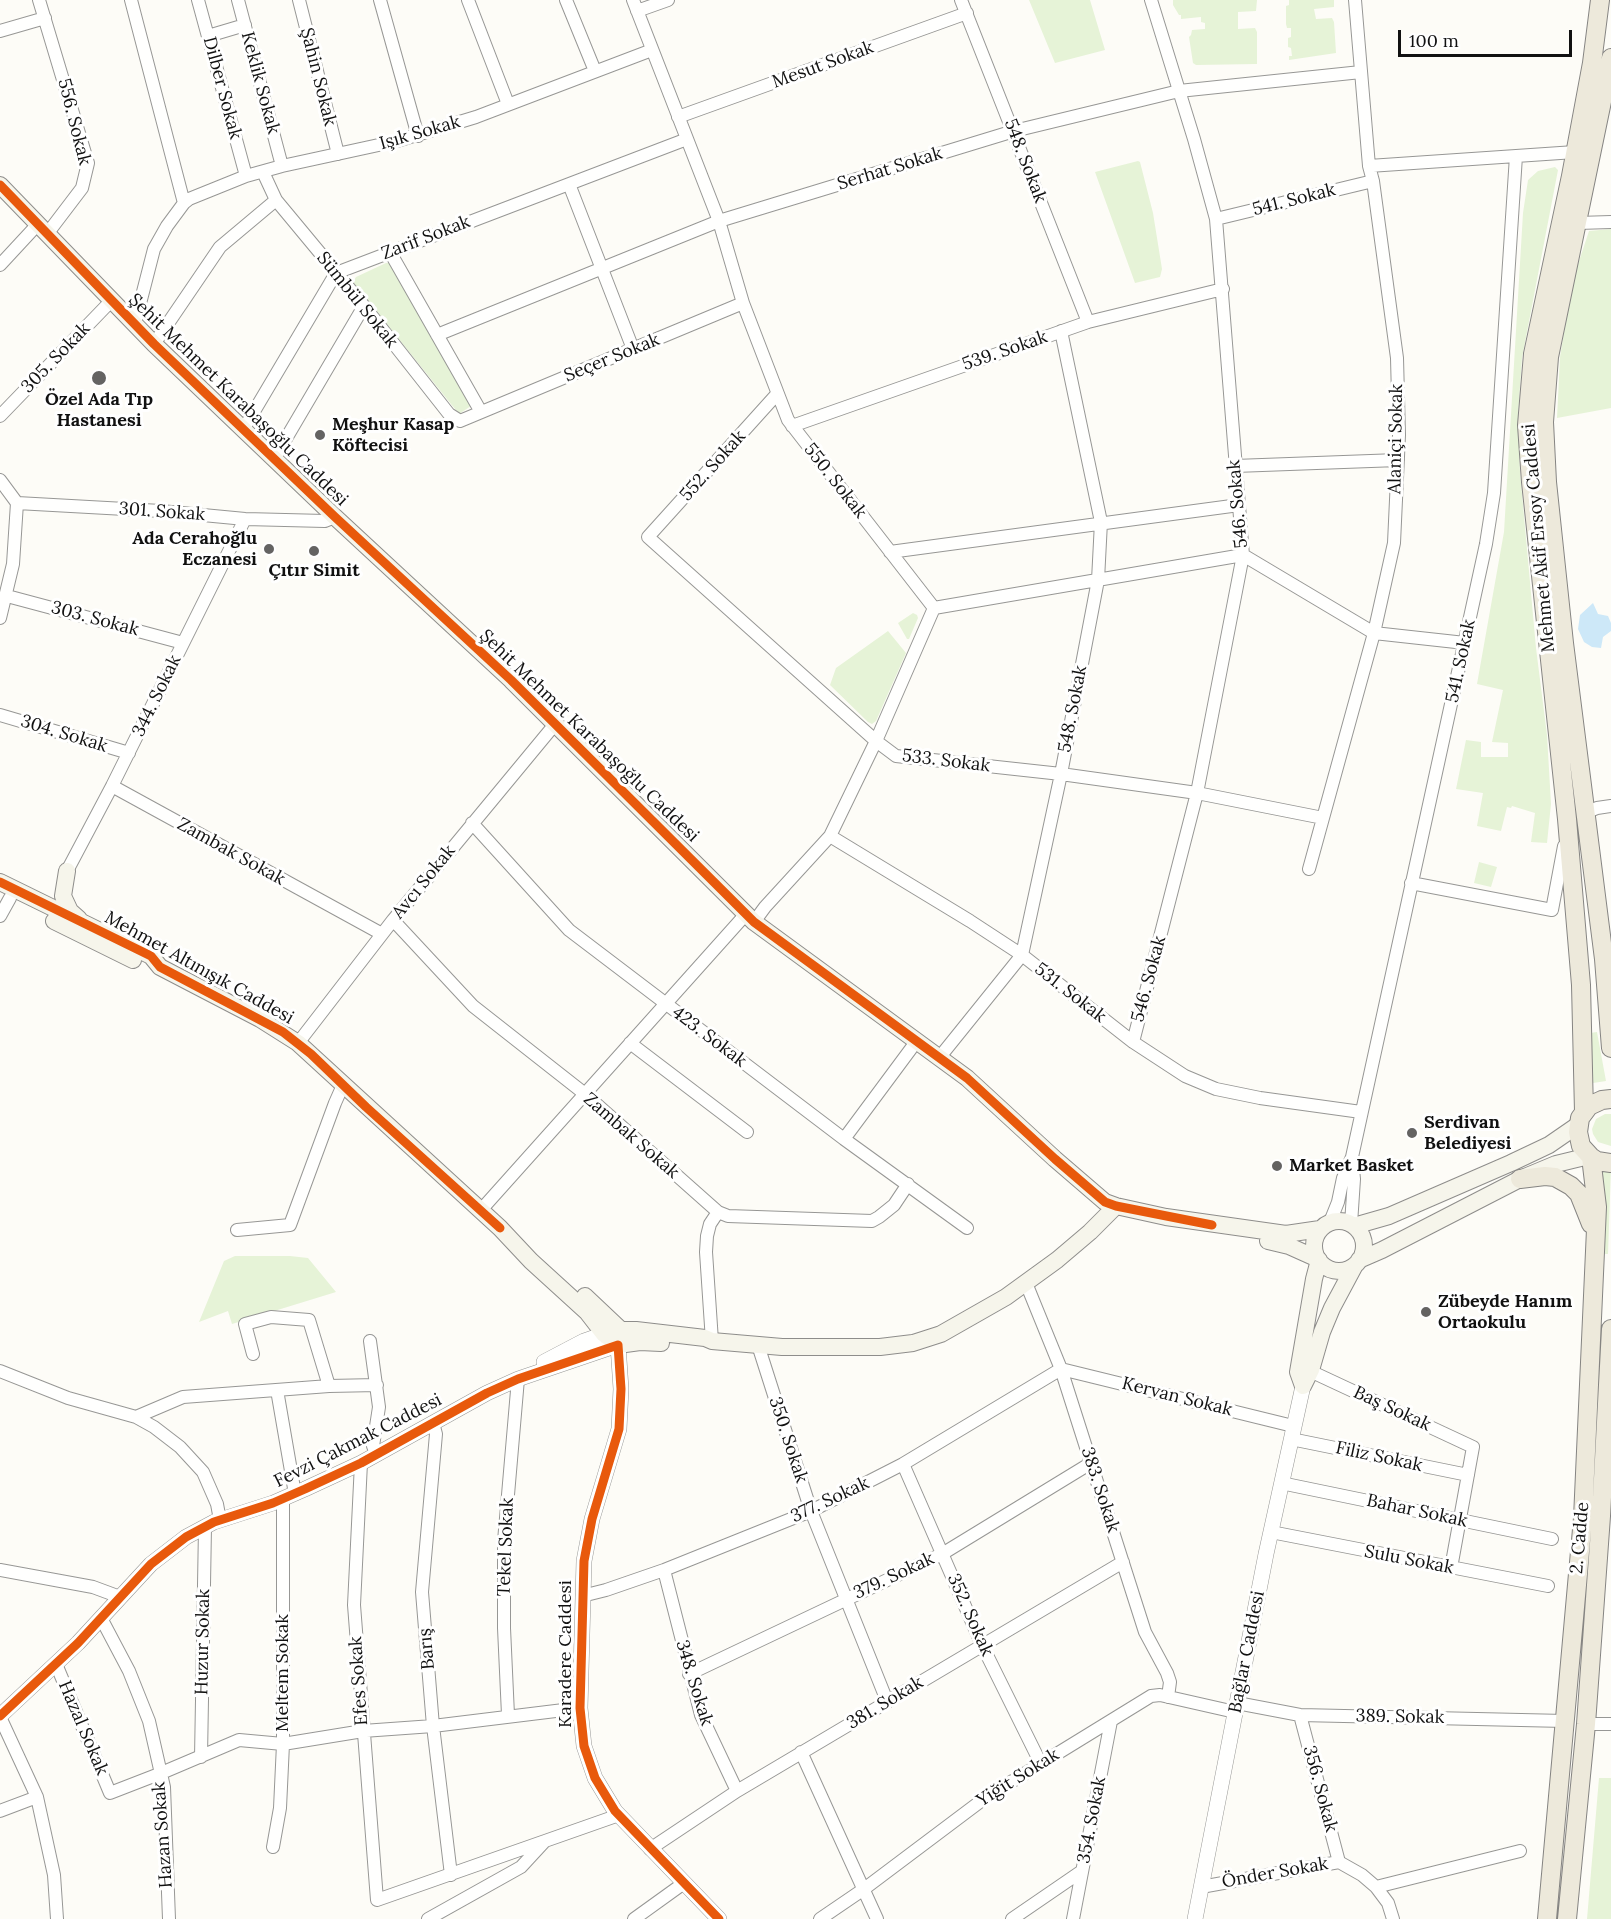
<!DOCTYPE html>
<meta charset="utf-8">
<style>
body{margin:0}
#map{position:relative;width:1611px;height:1919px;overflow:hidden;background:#fdfcf7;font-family:Lora,serif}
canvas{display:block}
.scale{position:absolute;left:1398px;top:30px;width:174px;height:27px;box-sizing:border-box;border:3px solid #111;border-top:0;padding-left:8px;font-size:18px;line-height:21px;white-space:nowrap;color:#111;-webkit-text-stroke:4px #fff;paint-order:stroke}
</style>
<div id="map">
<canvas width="1611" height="1919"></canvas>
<div class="scale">100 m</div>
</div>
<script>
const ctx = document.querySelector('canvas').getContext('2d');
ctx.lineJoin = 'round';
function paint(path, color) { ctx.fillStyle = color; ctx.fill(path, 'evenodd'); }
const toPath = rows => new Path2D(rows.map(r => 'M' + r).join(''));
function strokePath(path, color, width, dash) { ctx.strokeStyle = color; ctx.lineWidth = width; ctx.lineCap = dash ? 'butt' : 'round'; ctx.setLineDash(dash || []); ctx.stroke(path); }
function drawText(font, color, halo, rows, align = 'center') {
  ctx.font = font + ' Lora,serif'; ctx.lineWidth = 6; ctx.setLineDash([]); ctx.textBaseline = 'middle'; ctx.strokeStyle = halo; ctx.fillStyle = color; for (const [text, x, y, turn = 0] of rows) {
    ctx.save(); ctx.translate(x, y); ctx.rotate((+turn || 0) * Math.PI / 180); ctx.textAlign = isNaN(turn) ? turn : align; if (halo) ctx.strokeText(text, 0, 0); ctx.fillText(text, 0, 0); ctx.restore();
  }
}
paint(toPath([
 [1029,0,1090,0,1105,50,1055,63],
 [1173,0,1257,0,1256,11,1238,12,1238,29,1255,28,1257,32,1257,64,1196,65,1193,63,1189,37,1191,35,1192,30,1205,29,1205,23,1201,22,1201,17,1181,19,1181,15,1179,15,1173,5],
 [1289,0,1334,0,1334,7,1314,9,1316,19,1332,18,1334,22,1336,53,1289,60,1289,56,1292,56,1291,48,1288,47,1288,38,1291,37,1291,28,1287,28,1286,24,1286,6,1289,5],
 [1138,161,1140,162,1153,213,1162,269,1160,277,1135,283,1095,172],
 [1555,167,1558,170,1522,358,1518,416,1520,472,1536,648,1547,735,1551,804,1547,843,1531,842,1535,813,1512,806,1511,808,1507,807,1501,831,1477,826,1483,793,1456,789,1466,740,1481,742,1481,757,1508,757,1508,743,1492,742,1503,690,1477,684,1504,532,1523,213,1528,180,1538,171],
 [1611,229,1611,408,1557,418,1560,357,1572,282,1589,231],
 [386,263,391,263,471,406,459,414,353,282,356,277],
 [913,613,917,615,918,618,909,639,907,639,898,623],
 [888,631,906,653,876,721,872,724,868,722,830,685,836,668],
 [1479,862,1497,867,1491,887,1474,883],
 [1597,1032,1606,1081,1593,1083,1590,1033],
 [1605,1114,1611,1114,1611,1146,1598,1142,1593,1134,1592,1129,1596,1119],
 [1597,1168,1611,1168,1608,1254,1603,1254],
 [235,1256,290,1256,308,1258,336,1292,232,1324,228,1311,199,1322,224,1261],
 [1599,1778,1611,1778,1611,1919,1587,1919]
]), '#e6f3d7');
paint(toPath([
 [1593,603,1598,614,1608,616,1611,623,1611,631,1603,637,1601,648,1592,647,1584,642,1578,629,1580,615]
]), '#cde8f8');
const minor = toPath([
 [39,0,88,163,82,188,47,234],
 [131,0,184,203,167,226,154,249,135,323],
 [198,0,246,176],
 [238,0,282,166],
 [299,0,338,154],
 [380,0,418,136],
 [468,0,508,104],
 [566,0,595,71],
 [633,0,719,221,743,303,788,420,934,608,876,741,830,836,765,907,754,922],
 [961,0,1088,322],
 [637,11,668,0],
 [0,31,45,18],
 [208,36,245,25],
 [678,117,967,13],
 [1369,166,1575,152],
 [263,172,276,200,364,306,449,414,460,421,743,303],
 [569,184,633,349],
 [184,203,189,199,246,176,282,166,397,141,476,117,652,50],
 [1216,219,1373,181],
 [1578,223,1611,222],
 [390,252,481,412],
 [0,265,38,224],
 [437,335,719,221,1014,131,1179,91,1361,72],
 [154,344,220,247,276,200],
 [777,394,648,537,876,741,896,756,1061,774,1197,793,1323,818],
 [0,416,112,300],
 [792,426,1088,322,1223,289],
 [243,430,336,273,687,139],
 [274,459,364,306],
 [1235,466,1398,460],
 [0,480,17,503,161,511,245,519,325,521,335,517],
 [890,552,1239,505],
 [7,596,183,643],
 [934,608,1243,555,1374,633,1465,643],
 [0,618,13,564,17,503],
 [0,715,129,753],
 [112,786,382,934],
 [1585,813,1597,808,1611,806],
 [472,823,569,930,844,1139,967,1228],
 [830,836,970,921,1022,955,1133,1042,1185,1076,1216,1089,1260,1098,1361,1112],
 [1309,869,1374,633,1394,543,1399,435,1397,358,1373,181,1369,166,1355,0],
 [67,871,112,786,245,519],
 [1411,883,1552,910,1564,846],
 [0,916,10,898],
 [393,920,473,1006,585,1094,718,1212,728,1216,872,1221,879,1217,894,1205,908,1184],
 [1133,1042,1197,793,1243,555,1216,219,1194,139,1151,0],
 [298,1043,393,920,556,723],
 [630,1043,747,1132],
 [939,1058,1022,955,1061,774,1098,580,1101,522,1061,331],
 [844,1139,916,1042],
 [481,1210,746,914],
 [1330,1222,1338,1202,1343,1178,1352,1157,1486,544,1494,493,1516,156],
 [1351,1224,1354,1179,1352,1159],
 [237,1230,290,1225,335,1103,343,1085],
 [1026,1283,1061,1369,1145,1632,1167,1673,1170,1682,1168,1697],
 [370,1341,379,1407,373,1446,376,1454],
 [712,1341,706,1252,707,1236,710,1224,718,1212],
 [758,1345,811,1511,887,1701],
 [253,1354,245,1324,271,1317,309,1320,329,1386],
 [0,1371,68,1398,136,1417,154,1427,180,1447,203,1472,217,1504,220,1520],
 [1310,1371,1473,1447,1451,1568],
 [277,1390,295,1494],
 [136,1417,183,1397,329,1386,377,1385],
 [433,1423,436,1434,422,1592,433,1726,451,1875],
 [1291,1439,1468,1475],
 [361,1463,354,1605,377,1900,545,1841],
 [903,1464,982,1645,1041,1764],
 [1281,1483,1552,1539],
 [1271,1532,1548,1586],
 [0,1570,93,1587,120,1597],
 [664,1570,701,1715,737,1791],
 [582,1596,606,1590,664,1570,811,1511,903,1464,1061,1369,1293,1426],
 [101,1618,129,1671,149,1721,164,1787,169,1919],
 [56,1664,110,1793,159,1774,239,1740,283,1744,363,1731,433,1726,580,1708],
 [689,1674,942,1554,1091,1463],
 [1237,1703,1300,1715,1565,1721],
 [508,1715,504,1628,504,1541,518,1379],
 [1300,1715,1339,1862],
 [0,1717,37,1797,54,1875,57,1919],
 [1586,1724,1611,1724],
 [801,1752,877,1919],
 [201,1757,205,1527],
 [0,1811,37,1797],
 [273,1847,280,1808,283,1744,283,1499],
 [650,1849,737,1791,1123,1562],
 [1201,1887,1339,1862,1362,1875,1376,1887,1388,1903,1393,1919],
 [1376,1887,1520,1851],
 [428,1919,521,1867,545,1841,619,1815],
 [634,1919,684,1883],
 [820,1919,864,1889,985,1798,1151,1696,1160,1695,1235,1712],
 [1012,1919,1082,1871],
 [1073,1919,1111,1721]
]);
const tertiary = toPath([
 [544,1362,584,1341,604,1334],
 [0,1716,78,1643,151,1564,186,1537,214,1522,273,1503,305,1489,361,1463,487,1393,518,1379,618,1345,621,1389,619,1429,592,1519,584,1561,580,1708,584,1746,595,1778,615,1811,719,1919],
 [1195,1919,1266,1554,1303,1386]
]);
const secondary = toPath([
 [0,185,154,344,335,517,511,680,754,922,967,1078,1055,1159,1105,1202,1116,1206,1166,1217,1286,1234,1320,1229],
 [67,871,63,896,70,911,79,919],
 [0,882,151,956,160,967,260,1019,298,1043,500,1228,531,1261,587,1312,604,1334,618,1345],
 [54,921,133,960],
 '1314 1246a25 25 0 1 1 50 0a25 25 0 1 1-50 0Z',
 [1354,1226,1389,1216,1511,1163,1549,1145,1578,1125],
 [1268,1241,1289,1246,1318,1259],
 [1359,1260,1382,1250,1520,1179,1556,1164,1589,1156],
 [585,1296,621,1330,619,1339],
 [604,1334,621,1330,636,1330,705,1338,712,1341,782,1347,880,1347,913,1343,941,1334,1006,1297,1057,1260,1090,1232,1116,1206],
 [618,1345,640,1342,661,1343],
 [1303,1386,1311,1370,1322,1332,1332,1308,1355,1265],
 [1303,1386,1298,1372,1314,1279,1319,1260]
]);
const primary = toPath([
 [1611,58,1549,357,1544,422,1547,482,1564,643,1604,959,1611,1048],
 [1611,1099,1602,1100,1589,1106,1580,1118,1578,1132,1581,1146,1591,1157,1597,1161,1611,1163],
 [1584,1112,1581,985,1567,819,1531,482,1527,425,1533,354,1571,176,1592,63,1600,0],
 [1520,1179,1545,1176,1555,1177,1571,1186,1579,1194,1591,1224],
 [1547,1919,1583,1518,1597,1207,1591,1157],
 [1567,1919,1586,1724,1601,1516,1611,1329]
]);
strokePath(minor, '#979795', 14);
strokePath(tertiary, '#979795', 16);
strokePath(secondary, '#8e8d8b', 18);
strokePath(primary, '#858482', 20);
strokePath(minor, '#fffffe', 12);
strokePath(tertiary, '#fffffe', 15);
strokePath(secondary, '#f6f5eb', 16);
strokePath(primary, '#ede9db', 18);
strokePath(toPath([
 [0,185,154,344,335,517,511,680,754,922,967,1078,1055,1159,1105,1202,1116,1206,1212,1225],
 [0,882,151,956,160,967,283,1032,311,1054,366,1107,500,1228],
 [0,1716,78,1643,151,1564,186,1537,214,1522,273,1503,305,1489,361,1463,487,1393,518,1379,618,1345,621,1389,619,1429,592,1519,584,1561,580,1708,584,1746,595,1778,615,1811,719,1919]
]), '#e8590c', 9);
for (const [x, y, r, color] of [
 [99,378,8,"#646362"],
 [320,435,6,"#646362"],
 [269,549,6,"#646362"],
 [314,551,6,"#646362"],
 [1412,1133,6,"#646362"],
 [1277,1166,6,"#646362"],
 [1426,1312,6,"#646362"]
]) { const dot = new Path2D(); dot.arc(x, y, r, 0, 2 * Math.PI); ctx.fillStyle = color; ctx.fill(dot); strokePath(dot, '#fff', 2); }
drawText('18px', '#111', '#fff', [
 ["Mesut Sokak",823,65,-20],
 ["Şahin Sokak",318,77,76],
 ["Keklik Sokak",260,83,75],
 ["Dilber Sokak",222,88,75],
 ["556. Sokak",74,122,76],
 ["Işık Sokak",420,133,-16],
 ["548. Sokak",1025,161,69],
 ["Serhat Sokak",890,169,-17],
 ["541. Sokak",1294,200,-14],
 ["Zarif Sokak",426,238,-21],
 ["Sümbül Sokak",357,300,51],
 ["539. Sokak",1005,351,-19],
 ["305. Sokak",56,358,-46],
 ["Seçer Sokak",612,358,-22],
 ["Şehit Mehmet Karabaşoğlu Caddesi",238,400,44],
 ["Alaniçi Sokak",1396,439,-89],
 ["552. Sokak",713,466,-48],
 ["550. Sokak",835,481,52],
 ["546. Sokak",1238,504,-95],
 ["301. Sokak",162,512,4],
 ["Mehmet Akif Ersoy Caddesi",1539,538,-95],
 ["303. Sokak",95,619,15],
 ["541. Sokak",1461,661,-78],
 ["344. Sokak",157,696,-64],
 ["548. Sokak",1073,709,-79],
 ["304. Sokak",64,734,17],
 ["Şehit Mehmet Karabaşoğlu Caddesi",589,736,44],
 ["533. Sokak",946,761,7],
 ["Zambak Sokak",231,852,29],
 ["Avcı Sokak",424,882,-51],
 ["Mehmet Altınışık Caddesi",199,968,29],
 ["546. Sokak",1149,979,-75],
 ["531. Sokak",1070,993,38],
 ["423. Sokak",709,1037,37],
 ["Zambak Sokak",631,1136,41],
 ["Kervan Sokak",1177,1397,14],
 ["Baş Sokak",1392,1409,25],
 ["350. Sokak",788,1440,72],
 ["Fevzi Çakmak Caddesi",358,1441,-27],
 ["Filiz Sokak",1379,1457,12],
 ["383. Sokak",1100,1490,72],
 ["377. Sokak",830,1500,-25],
 ["Bahar Sokak",1417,1511,12],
 ["2. Cadde",1580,1538,-85],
 ["Tekel Sokak",506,1547,-88],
 ["Sulu Sokak",1409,1560,11],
 ["379. Sokak",894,1576,-25],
 ["352. Sokak",970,1615,66],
 ["Huzur Sokak",203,1642,-89],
 ["Barış",427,1649,-95],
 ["Bağlar Caddesi",1247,1652,-79],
 ["Karadere Caddesi",566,1654,-90],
 ["Meltem Sokak",283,1673,-90],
 ["Efes Sokak",359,1681,-94],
 ["348. Sokak",694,1683,73],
 ["381. Sokak",885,1703,-31],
 ["389. Sokak",1400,1717,1],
 ["Hazal Sokak",83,1728,67],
 ["Yiğit Sokak",1018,1778,-32],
 ["356. Sokak",1320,1789,75],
 ["354. Sokak",1092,1820,-79],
 ["Hazan Sokak",163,1835,-94],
 ["Önder Sokak",1275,1873,-10]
]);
drawText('bold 18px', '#111', '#fff', [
 ["Özel Ada Tıp",99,400,"center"],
 ["Hastanesi",99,421,"center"],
 ["Meşhur Kasap",332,425],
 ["Köftecisi",332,446],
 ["Ada Cerahoğlu",257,539,"right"],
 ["Eczanesi",257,560,"right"],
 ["Çıtır Simit",314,571,"center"],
 ["Serdivan",1424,1123],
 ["Belediyesi",1424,1144],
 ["Market Basket",1289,1166],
 ["Zübeyde Hanım",1438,1302],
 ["Ortaokulu",1438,1323]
], 'left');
</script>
